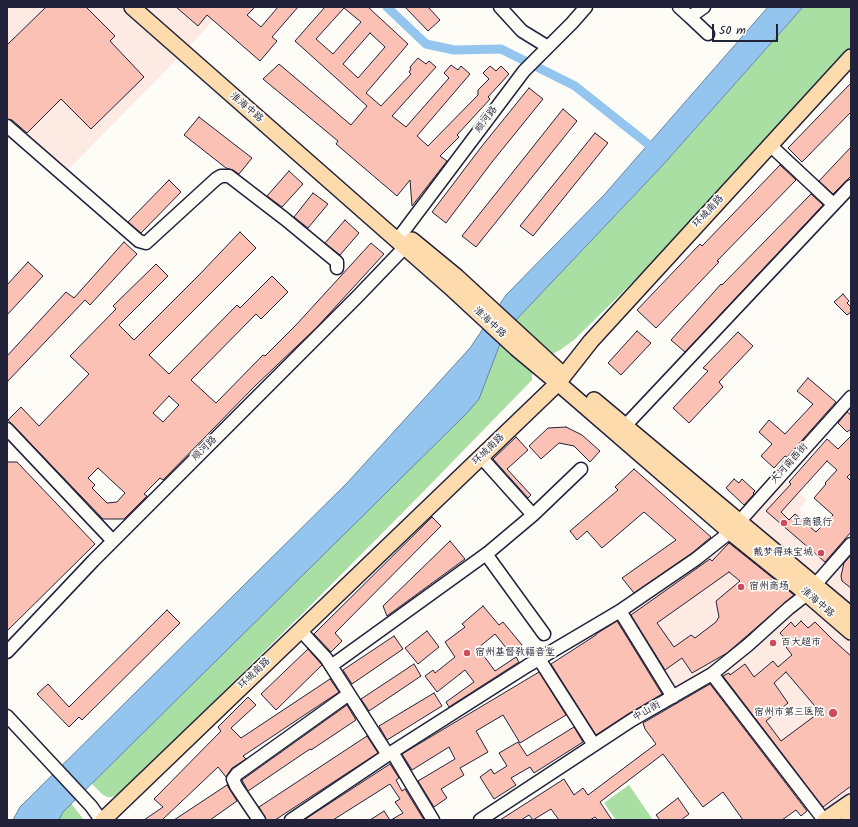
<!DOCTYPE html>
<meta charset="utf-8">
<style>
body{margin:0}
#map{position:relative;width:858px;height:827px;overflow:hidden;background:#fdfcf7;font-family:Kalam,sans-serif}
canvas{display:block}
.frame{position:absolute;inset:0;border:8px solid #22223b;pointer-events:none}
.scale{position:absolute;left:712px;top:24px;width:66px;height:18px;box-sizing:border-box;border:2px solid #22223b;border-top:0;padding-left:5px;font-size:12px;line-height:14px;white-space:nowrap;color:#22223b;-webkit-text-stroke:3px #fdfcf7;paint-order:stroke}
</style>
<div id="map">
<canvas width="858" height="827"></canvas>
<div class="frame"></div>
<div class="scale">50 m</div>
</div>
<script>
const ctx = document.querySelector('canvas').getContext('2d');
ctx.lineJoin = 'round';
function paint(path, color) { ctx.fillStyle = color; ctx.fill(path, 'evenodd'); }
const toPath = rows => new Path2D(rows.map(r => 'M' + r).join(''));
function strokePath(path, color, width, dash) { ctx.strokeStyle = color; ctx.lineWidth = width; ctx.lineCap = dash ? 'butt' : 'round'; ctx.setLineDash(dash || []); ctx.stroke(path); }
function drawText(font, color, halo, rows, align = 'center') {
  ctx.font = font + ' Kalam,"LXGW WenKai TC",sans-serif'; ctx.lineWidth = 3.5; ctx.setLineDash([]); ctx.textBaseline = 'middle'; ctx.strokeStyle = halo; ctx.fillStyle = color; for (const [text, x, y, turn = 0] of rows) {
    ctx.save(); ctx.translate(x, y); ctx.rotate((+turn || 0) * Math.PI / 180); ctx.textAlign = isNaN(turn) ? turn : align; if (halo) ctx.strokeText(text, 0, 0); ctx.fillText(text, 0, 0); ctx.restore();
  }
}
paint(toPath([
 [7,7,225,7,190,46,63,175,7,126],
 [780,476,807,500,799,510,846,549,851,544,851,615,739,521],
 [730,532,851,632,851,802,825,820,712,674,673,697,620,611]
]), '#fceae3');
paint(toPath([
 [803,7,851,7,851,48,755,153,645,270,574,340,560,350,552,354,515,321,662,166],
 [498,342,525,361,532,372,532,380,422,493,308,608,121,793,112,797,107,797,102,794,88,780],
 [629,785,653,820,616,820,604,803],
 [69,801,84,820,53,820]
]), '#a9dfa2');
const water = toPath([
 [768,7,803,7,662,166,515,321,503,336,479,399,467,413,63,812,59,820,13,820,20,807,347,483,470,348,506,295,604,195,768,7]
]);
paint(water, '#93c5ef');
strokePath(water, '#6684a7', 1);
strokePath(toPath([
 [387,7,426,44,454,50,501,49,575,86,648,144]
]), '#93c5ef', 9);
const building = toPath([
 [46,7,86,7,115,36,110,41,144,77,91,129,61,99,27,133,12,120,7,119,7,45,46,7],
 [176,7,255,7,247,15,261,27,278,7,298,7,272,37,277,41,260,61,207,15,198,26,176,7],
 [325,7,368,7,408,44,366,93,381,106,411,74,409,72,411,69,410,67,418,58,426,64,429,61,436,67,392,116,406,127,449,78,444,73,451,65,458,70,461,66,470,74,417,136,428,146,478,95,478,90,489,79,483,73,490,66,496,71,501,66,509,74,488,97,490,99,457,135,459,137,440,156,447,161,412,206,410,180,397,196,336,144,338,141,263,79,279,64,351,125,367,106,295,41,325,7],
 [344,8,361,22,333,54,316,39,344,8],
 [370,33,385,47,358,78,343,64,370,33],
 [405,7,428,7,440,20,428,31,405,7],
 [851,83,851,112,802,162,788,148,851,83],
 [529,88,543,99,492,162,446,223,432,212,482,146,529,88],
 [563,109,577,121,476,247,462,236,563,109],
 [199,117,252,158,239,174,233,170,226,168,184,135,199,117],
 [595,133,608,143,533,236,520,226,595,133],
 [851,147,851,176,833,194,819,181,851,147],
 [780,165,796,180,717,261,719,262,656,328,637,310,700,244,702,246,780,165],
 [289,171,303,184,282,207,267,196,289,171],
 [169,180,181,192,141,233,128,222,169,180],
 [313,193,328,204,308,228,294,217,313,193],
 [811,194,823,205,685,352,671,340,721,284,722,285,811,194],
 [345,220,359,233,340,255,325,243,345,220],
 [240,232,256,248,149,355,169,374,237,305,240,308,272,276,288,292,261,319,256,314,191,380,216,403,263,355,265,356,296,325,371,243,384,254,317,327,255,386,163,480,160,478,144,494,147,496,124,519,103,519,8,420,21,407,39,426,89,374,70,356,116,309,113,306,156,264,168,276,119,325,134,340,200,274,240,232],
 [169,396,179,405,163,422,153,413,169,396],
 [98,468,125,493,117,502,107,503,92,488,95,485,88,478,98,468],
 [124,242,137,254,90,305,85,300,7,382,7,356,66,292,74,298,124,242],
 [28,262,43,276,7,315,7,285,28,262],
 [843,294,849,301,847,303,851,307,851,312,847,315,834,302,843,294],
 [637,331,651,343,621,375,608,363,637,331],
 [738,332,753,346,719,382,723,387,689,423,673,408,708,371,703,368,738,332],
 [808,378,836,402,787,457,785,456,774,468,761,456,772,444,759,432,769,420,785,434,813,404,797,391,808,378],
 [847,412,851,415,851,429,847,432,838,423,847,412],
 [566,427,582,435,600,451,590,462,574,446,559,443,541,459,529,446,548,428,566,427],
 [851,436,851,473,847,477,851,481,851,532,825,562,766,511,791,484,789,482,827,439,838,449,851,436],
 [827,461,837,470,825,483,826,484,814,498,833,515,816,532,795,514,789,520,781,512,827,461],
 [516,437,528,450,507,469,531,495,528,498,493,459,516,437],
 [7,462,17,462,95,544,7,631,7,462],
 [634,469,711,537,692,553,634,593,622,578,676,540,644,512,602,548,587,531,577,540,570,531,618,490,615,487,634,469],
 [734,479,739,483,742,479,755,491,753,493,754,494,744,505,726,488,734,479],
 [432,517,441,526,335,633,342,641,331,652,314,634,432,517],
 [450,541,465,559,387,616,383,606,450,541],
 [729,543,794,595,727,653,692,673,682,658,665,670,631,615,710,559,712,561,729,543],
 [729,572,740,581,716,601,719,617,716,622,695,638,691,635,674,647,657,623,729,572],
 [851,555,851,588,842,581,841,576,844,563,851,555],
 [483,606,499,625,503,622,522,645,511,654,495,634,478,648,495,671,516,657,519,662,449,707,446,702,474,682,465,670,437,692,425,676,433,670,435,673,455,657,445,642,465,627,462,624,483,606],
 [167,610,180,623,82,720,79,717,69,727,37,694,48,684,69,707,167,610],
 [617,621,662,694,628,714,596,735,551,664,596,635,596,634,617,621],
 [801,621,808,628,815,622,833,640,851,656,851,786,823,807,723,676,729,673,730,675,745,664,754,677,773,661,778,667,792,655,786,647,790,644,780,633,791,622,795,627,801,621],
 [786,672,820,712,781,741,766,721,788,703,774,683,786,672],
 [427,631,439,647,418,664,405,648,427,631],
 [394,636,403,649,352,684,343,670,394,636],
 [308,649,322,665,276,710,261,694,308,649],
 [414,664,421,676,369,711,361,699,414,664],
 [539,672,566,715,520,743,503,715,476,731,488,752,460,768,464,775,441,789,447,798,434,807,418,781,455,759,449,747,412,770,402,754,539,672],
 [330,679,339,692,243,756,246,759,232,768,226,777,218,767,162,820,144,820,163,807,154,799,221,731,218,727,248,697,256,705,231,728,241,738,330,679],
 [710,684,807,811,801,816,796,810,782,820,743,820,723,792,703,807,663,754,600,802,612,820,598,820,595,817,590,820,559,820,551,809,533,820,529,815,521,820,500,820,564,779,574,795,583,788,588,795,656,744,645,729,643,723,710,684],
 [434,693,442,706,387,740,379,726,434,693],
 [347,705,356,720,311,750,310,749,248,791,243,782,242,780,347,705],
 [574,727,583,742,534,773,530,767,511,778,516,785,494,799,480,777,491,769,494,774,507,766,499,753,518,742,527,756,574,727],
 [367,736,378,753,275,820,266,820,259,807,367,736],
 [390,764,399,778,396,780,402,791,405,789,424,820,391,820,403,813,395,802,400,799,390,784,333,820,304,820,390,764],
 [227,785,237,801,210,820,174,820,227,785],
 [678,798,689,814,681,820,660,820,656,815,678,798],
 [384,811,390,820,370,820,384,811]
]);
paint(building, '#fbc1b4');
strokePath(building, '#22223b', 1);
const minor = toPath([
 [500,7,522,31,548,47],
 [679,7,690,17,704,7],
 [690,17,708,34],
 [7,126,139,241,146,243,216,179,221,176,229,176,285,219,337,262,337,268],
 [770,145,833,204],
 [397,240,524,71,572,23,586,7],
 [625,426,851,186],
 [7,429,113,541],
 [533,515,581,469],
 [486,554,544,634],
 [620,611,673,697],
 [301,631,326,658,388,755],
 [7,652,93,561,357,297,405,247],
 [539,659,594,745],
 [331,666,489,552,533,515,481,457],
 [712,674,824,820],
 [7,716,91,806,101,820],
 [392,752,433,820],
 [259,820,236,786,233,779,237,774,349,694],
 [291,820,392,752,527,666,620,611,696,559,730,532,851,397],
 [480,820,632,720,712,674,748,645,789,608,807,594,851,544]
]);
const major = toPath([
 [132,7,449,286,516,348,558,383,730,532,807,594,851,632],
 [412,240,457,277,560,372],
 [594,400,851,615],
 [103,820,558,383,591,341,851,57],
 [825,820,851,802],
 [848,820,851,818]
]);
strokePath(minor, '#22223b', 15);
strokePath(major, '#22223b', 18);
strokePath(minor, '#fdfcf7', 12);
strokePath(major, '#fedbac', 15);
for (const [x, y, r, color] of [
 [784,523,4,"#d1495b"],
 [821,553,4,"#d1495b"],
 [741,587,4,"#d1495b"],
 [773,643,4,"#d1495b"],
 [467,653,4,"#d1495b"],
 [833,713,5,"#d1495b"]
]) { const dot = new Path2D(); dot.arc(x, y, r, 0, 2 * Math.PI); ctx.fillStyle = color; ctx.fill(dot); strokePath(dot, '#fdfcf7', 1.5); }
drawText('10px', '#22223b', '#fdfcf7', [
 ["淮海中路",246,108,41],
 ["顺河路",487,120,-53],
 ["环城南路",709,212,-47],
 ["淮海中路",489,323,43],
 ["顺河路",205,449,-45],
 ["环城南路",489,450,-44],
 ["大河南西街",790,464,-48],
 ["淮海中路",817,603,41],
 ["环城南路",255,674,-44],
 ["中山街",647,712,-30]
]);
drawText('10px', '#22223b', '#fdfcf7', [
 ["工商银行",792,523],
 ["戴梦得珠宝城",813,553,"right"],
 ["宿州商场",749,587],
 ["百大超市",781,643],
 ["宿州基督教福音堂",475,653],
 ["宿州市第三医院",824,713,"right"]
], 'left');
</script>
